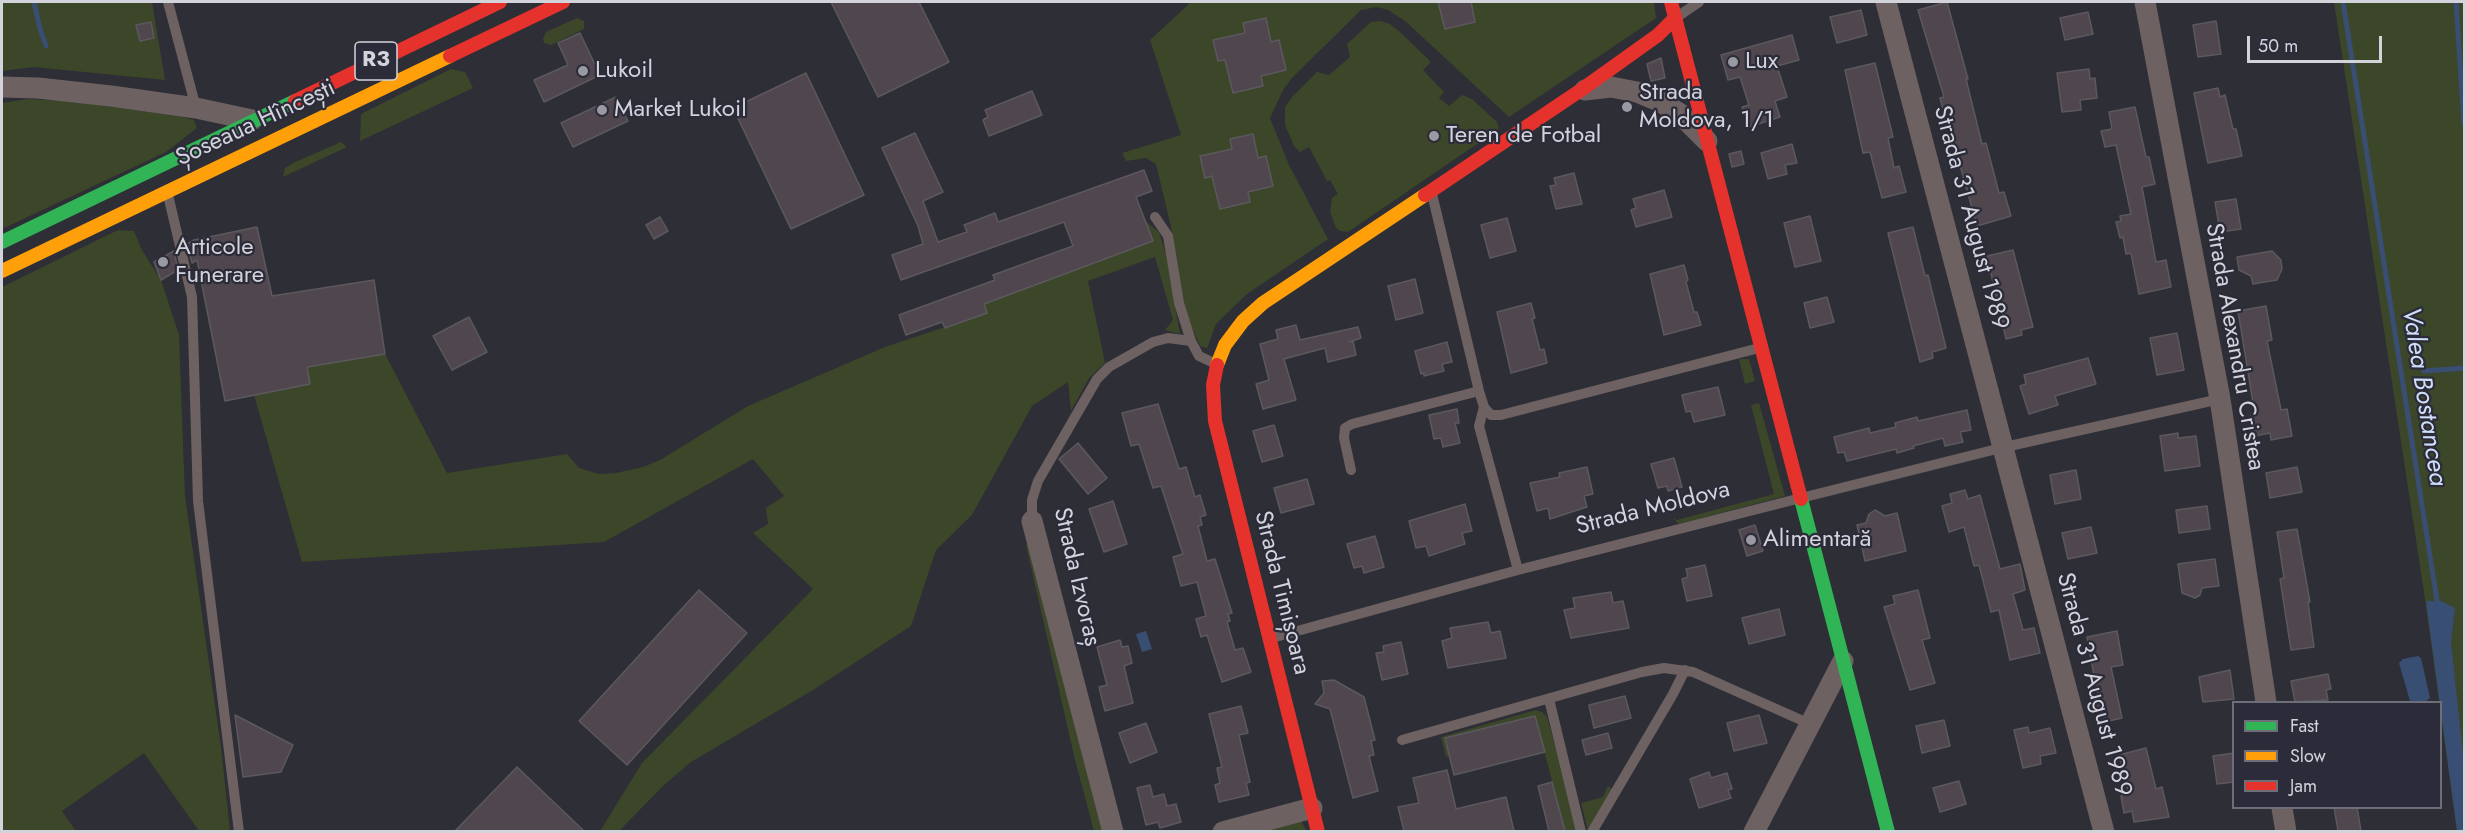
<!DOCTYPE html>
<meta charset="utf-8">
<style>
body{margin:0}
#map{position:relative;width:2466px;height:833px;overflow:hidden;background:#2e2e36;font-family:Jost,sans-serif}
canvas{display:block}
.frame{position:absolute;inset:0;border:3px solid #d2d3db;pointer-events:none}
.legend{position:absolute;left:2232px;top:701px;width:210px;height:108px;box-sizing:border-box;background:#2b2b39;border:2px solid #6e6e7a;margin:0;padding:8px 10px;list-style:none;font-size:18px;color:#d2d3db}
.legend li{display:flex;align-items:center;gap:12px;height:30px}
.legend b{width:30px;border:2px solid #6e6e7a}
.scale{position:absolute;left:2247px;top:36px;width:135px;height:27px;box-sizing:border-box;border:3px solid #d2d3db;border-top:0;padding-left:8px;font-size:18px;line-height:21px;white-space:nowrap;color:#d2d3db;-webkit-text-stroke:4px #2b2b39;paint-order:stroke}
</style>
<div id="map">
<canvas width="2466" height="833"></canvas>
<div class="frame"></div>
<ul class="legend">
<li><b style="height:8px;background:#30b455"></b>Fast</li>
<li><b style="height:8px;background:#ff9f0a"></b>Slow</li>
<li><b style="height:8px;background:#e5322d"></b>Jam</li>
</ul>
<div class="scale">50 m</div>
</div>
<script>
const ctx = document.querySelector('canvas').getContext('2d');
ctx.lineJoin = 'round';
function paint(path, color) { ctx.fillStyle = color; ctx.fill(path, 'evenodd'); }
const toPath = rows => new Path2D(rows.map(r => 'M' + r).join(''));
function strokePath(path, color, width, dash) { ctx.strokeStyle = color; ctx.lineWidth = width; ctx.lineCap = dash ? 'butt' : 'round'; ctx.setLineDash(dash || []); ctx.stroke(path); }
function drawText(font, color, halo, rows, align = 'center') {
  ctx.font = font + ' Jost,sans-serif'; ctx.lineWidth = 4.5; ctx.setLineDash([]); ctx.textBaseline = 'middle'; ctx.strokeStyle = halo; ctx.fillStyle = color; for (const [text, x, y, turn = 0] of rows) {
    ctx.save(); ctx.translate(x, y); ctx.rotate((+turn || 0) * Math.PI / 180); ctx.textAlign = isNaN(turn) ? turn : align; if (halo) ctx.strokeText(text, 0, 0); ctx.fillText(text, 0, 0); ctx.restore();
  }
}
paint(toPath([
 [2,2,152,2,165,80,34,67,2,71],
 [1191,2,1654,2,1656,18,1509,117,1405,21,1388,10,1377,7,1361,10,1292,78,1283,90,1270,118,1289,165,1328,239,1247,294,1216,324,1207,348,1200,346,1190,323,1183,301,1171,227,1156,164,1146,158,1126,161,1122,153,1181,135,1150,40],
 [2334,2,2464,2,2464,831,2457,831,2425,599],
 [577,18,584,21,584,29,551,45,544,43,543,39,546,32],
 [1380,21,1390,24,1399,31,1431,62,1423,70,1444,92,1439,98,1449,106,1462,95,1472,99,1497,122,1499,129,1348,232,1340,231,1336,228,1330,212,1332,198,1338,194,1330,180,1327,181,1309,147,1300,152,1294,146,1285,125,1285,107,1292,97,1317,72,1329,75,1350,57,1347,44,1371,22],
 [451,69,465,72,473,88,360,141,361,114],
 [27,99,73,101,177,116,194,120,197,128,166,152,2,229,2,103],
 [341,142,347,147,283,177,285,168,293,163],
 [1144,220,1159,232,1166,254,1180,334,1165,330,1173,320,1155,257,1088,281,1105,363,1089,378,1071,411,1068,382,1032,406,972,515,936,550,911,626,813,690,691,762,663,786,619,831,600,831,642,763,813,589,753,533,768,524,766,508,784,496,753,459,604,542,302,562,254,395,307,367,385,354,447,473,567,454,579,468,599,474,616,473,643,467,660,460,748,406,885,347,987,313,984,304,1152,242],
 [118,230,134,231,142,250,161,280,179,335,185,496,221,747,230,831,199,831,144,753,62,811,76,831,2,832,2,287],
 [1739,359,1749,359,1755,381,1745,384],
 [1759,403,1785,496,1679,524,1673,518,1677,520,1774,494,1751,405],
 [1031,539,1106,831,1094,831,1075,760,1026,545],
 [1536,710,1542,712,1547,717,1579,831,1565,831,1535,716,1445,738,1449,756,1446,757,1441,737],
 [1608,786,1612,789,1588,831,1581,803,1603,797],
 [1300,819,1307,832,1249,832]
]), '#3c4629');
paint(toPath([
 [2426,601,2441,601,2455,608,2451,642,2464,764,2464,831,2457,831],
 [1146,631,1152,649,1142,652,1136,634],
 [2418,656,2421,658,2430,698,2425,702,2412,702,2410,701,2399,663,2403,659]
]), '#394e73');
strokePath(toPath([
 [34,2,40,29,46,46],
 [2343,2,2438,607],
 [2456,2,2464,124],
 [2424,371,2464,368]
]), '#394e73', 5);
const building = toPath([
 [831,2,919,2,949,62,878,97,831,2],
 [1438,2,1471,2,1475,22,1445,29,1438,2],
 [1947,2,1968,79,1966,79,1982,144,1986,143,1999,193,2004,192,2011,216,1977,226,1949,126,1947,126,1940,98,1944,97,1918,10,1947,2],
 [1861,10,1867,35,1837,43,1830,17,1861,10],
 [2088,12,2093,34,2065,40,2060,18,2088,12],
 [1266,18,1271,42,1279,40,1286,70,1261,76,1263,86,1233,93,1225,60,1218,61,1213,40,1245,33,1243,23,1266,18],
 [2216,21,2221,54,2198,57,2193,25,2216,21],
 [151,22,154,38,140,41,136,25,151,22],
 [580,33,600,75,544,102,534,80,568,65,558,43,580,33],
 [1792,35,1799,60,1777,66,1787,97,1775,101,1780,117,1749,127,1742,107,1749,105,1740,77,1728,80,1721,55,1792,35],
 [1661,58,1665,78,1651,81,1647,64,1661,58],
 [1875,63,1893,137,1888,138,1894,168,1899,166,1906,192,1882,198,1870,152,1863,153,1845,70,1875,63],
 [2089,69,2090,79,2095,78,2097,98,2080,100,2081,110,2062,112,2057,73,2089,69],
 [806,73,864,195,791,229,733,108,806,73],
 [2218,88,2220,97,2225,95,2233,129,2236,129,2242,156,2208,163,2194,93,2218,88],
 [1032,91,1042,115,989,136,983,120,988,117,985,110,1032,91],
 [616,97,628,121,573,147,561,123,616,97],
 [2135,107,2146,157,2149,157,2155,184,2142,187,2156,262,2166,260,2171,287,2139,294,2131,253,2126,254,2123,237,2120,238,2116,222,2121,221,2120,216,2131,214,2116,145,2105,147,2101,131,2112,129,2109,112,2135,107],
 [915,133,943,192,923,201,938,242,967,232,964,225,995,213,998,222,1144,170,1152,191,1136,197,1153,241,984,304,987,313,945,328,942,322,906,335,899,315,995,280,993,275,1073,246,1064,222,901,280,892,255,923,244,918,226,882,148,915,133],
 [1253,134,1258,158,1266,156,1273,186,1248,192,1250,202,1220,209,1212,176,1205,178,1200,156,1232,149,1230,139,1253,134],
 [1792,144,1797,163,1785,165,1787,174,1768,179,1761,153,1792,144],
 [1741,151,1744,164,1732,167,1729,154,1741,151],
 [1574,173,1582,204,1556,209,1550,186,1556,185,1554,178,1574,173],
 [1664,190,1672,217,1636,227,1631,210,1636,208,1633,199,1664,190],
 [2236,199,2241,229,2220,232,2215,202,2236,199],
 [1810,216,1821,261,1795,267,1784,223,1810,216],
 [660,217,668,231,654,239,646,225,660,217],
 [1507,218,1516,251,1490,258,1481,225,1507,218],
 [257,227,272,296,374,280,385,354,307,367,310,384,225,401,197,260,192,263,187,244,194,240,257,227],
 [1913,227,1925,276,1928,275,1946,348,1932,352,1933,358,1920,362,1888,233,1913,227],
 [2013,250,2033,327,2021,330,2022,335,2006,339,1987,256,2013,250],
 [174,251,178,270,161,280,154,262,174,251],
 [2272,251,2281,260,2282,269,2277,280,2253,284,2251,276,2239,270,2237,257,2272,251],
 [1684,265,1688,280,1686,282,1694,312,1697,312,1701,325,1664,335,1650,274,1684,265],
 [1415,279,1423,313,1396,320,1388,286,1415,279],
 [1827,297,1834,322,1810,328,1804,303,1827,297],
 [1531,303,1535,318,1532,319,1540,350,1544,349,1547,363,1511,373,1497,312,1531,303],
 [2266,306,2272,340,2267,341,2281,410,2287,409,2292,436,2271,440,2270,433,2255,436,2251,415,2255,415,2238,311,2266,306],
 [469,317,487,352,452,370,433,336,469,317],
 [1296,325,1300,340,1358,327,1361,338,1349,342,1353,341,1356,355,1328,362,1325,348,1284,359,1296,400,1263,409,1256,384,1269,380,1260,344,1278,339,1276,330,1296,325],
 [2177,333,2184,370,2157,375,2150,338,2177,333],
 [1447,342,1452,362,1442,364,1444,371,1424,376,1424,373,1421,374,1415,351,1447,342],
 [2088,358,2096,384,2055,396,2058,405,2029,414,2020,386,2026,384,2024,375,2088,358],
 [1718,387,1725,415,1694,422,1691,411,1686,412,1682,395,1718,387],
 [1158,404,1179,469,1186,467,1195,497,1200,495,1206,515,1200,517,1202,525,1198,526,1207,561,1215,559,1232,613,1228,614,1230,621,1227,622,1235,650,1243,648,1251,672,1222,682,1207,635,1201,637,1196,619,1206,616,1197,582,1181,586,1173,557,1183,554,1161,486,1153,488,1139,444,1131,446,1122,413,1158,404],
 [1457,409,1459,423,1455,423,1460,443,1443,447,1441,438,1434,439,1429,415,1457,409],
 [1967,410,1971,430,1960,432,1963,442,1945,446,1943,438,1913,446,1914,448,1897,453,1896,449,1847,461,1844,452,1838,453,1834,437,1869,428,1870,433,1896,427,1895,423,1917,417,1918,421,1967,410],
 [1274,425,1283,456,1262,462,1253,431,1274,425],
 [2178,433,2178,438,2196,436,2200,466,2165,471,2160,436,2178,433],
 [1078,443,1107,478,1088,494,1059,459,1078,443],
 [1674,458,1682,487,1668,491,1667,486,1658,488,1651,464,1674,458],
 [1587,467,1593,494,1584,496,1587,507,1550,519,1548,508,1537,511,1530,483,1560,477,1559,473,1587,467],
 [2297,467,2302,492,2270,498,2266,473,2297,467],
 [2076,470,2081,499,2055,504,2050,475,2076,470],
 [1307,479,1314,504,1281,513,1274,488,1307,479],
 [1965,490,1968,499,1980,495,2000,569,2020,564,2025,590,2013,594,2023,630,2034,628,2040,653,2010,660,1999,610,1991,612,1979,565,1974,566,1964,527,1949,532,1942,506,1952,503,1950,494,1965,490],
 [1113,501,1127,544,1104,552,1089,509,1113,501],
 [1465,504,1472,531,1462,533,1465,544,1429,556,1426,546,1416,548,1409,521,1465,504],
 [2207,506,2210,529,2179,533,2176,510,2207,506],
 [1875,510,1885,516,1897,513,1906,551,1865,561,1857,525,1866,523,1869,514,1875,510],
 [1755,525,1763,551,1747,556,1739,530,1755,525],
 [2091,527,2097,553,2068,559,2062,533,2091,527],
 [2297,529,2310,602,2308,602,2314,647,2291,650,2280,579,2284,578,2277,532,2297,529],
 [1375,536,1384,567,1364,573,1362,566,1354,568,1347,544,1375,536],
 [2215,559,2219,586,2202,588,2200,595,2195,598,2182,593,2178,564,2215,559],
 [1705,565,1712,596,1687,601,1682,579,1688,577,1686,569,1705,565],
 [699,590,747,633,627,765,579,721,699,590],
 [1918,590,1930,638,1922,640,1935,683,1910,690,1884,607,1895,604,1893,596,1918,590],
 [1611,592,1613,603,1623,601,1629,628,1571,638,1564,610,1575,608,1573,598,1611,592],
 [1779,609,1785,635,1749,644,1742,618,1779,609],
 [1488,622,1491,633,1500,631,1506,658,1448,668,1442,641,1452,638,1450,628,1488,622],
 [2117,631,2123,665,2111,667,2122,718,2100,723,2094,698,2098,697,2087,637,2117,631],
 [1120,640,1122,647,1128,646,1132,663,1124,666,1133,703,1105,711,1099,687,1107,685,1097,647,1120,640],
 [1401,642,1408,674,1382,680,1376,653,1384,652,1383,646,1401,642],
 [2230,670,2234,699,2203,702,2199,677,2230,670],
 [2328,674,2331,689,2326,690,2328,700,2295,702,2291,681,2328,674],
 [1334,680,1364,697,1375,740,1371,741,1374,755,1369,756,1378,791,1353,798,1330,709,1315,704,1324,693,1322,681,1334,680],
 [1625,696,1631,718,1594,728,1589,705,1625,696],
 [1241,706,1248,733,1239,735,1250,782,1246,783,1249,795,1219,802,1215,785,1220,783,1217,768,1222,767,1209,714,1241,706],
 [235,715,293,745,281,772,243,777,235,715],
 [1759,715,1767,743,1734,751,1727,723,1759,715],
 [1535,716,1545,752,1454,775,1445,738,1535,716],
 [1944,720,1950,746,1922,753,1916,726,1944,720],
 [1146,723,1157,752,1130,763,1119,733,1146,723],
 [2028,727,2029,733,2050,728,2056,753,2040,756,2041,764,2023,768,2014,730,2028,727],
 [1608,733,1612,748,1586,755,1582,740,1608,733],
 [2146,748,2156,789,2162,787,2169,817,2134,822,2132,811,2124,813,2121,796,2129,794,2119,755,2146,748],
 [2234,753,2234,782,2217,784,2213,756,2234,753],
 [517,767,584,831,455,831,517,767],
 [1447,770,1456,809,1506,797,1514,831,1404,831,1398,807,1419,803,1413,778,1447,770],
 [1709,772,1711,778,1727,773,1732,789,1728,790,1731,798,1699,808,1690,779,1709,772],
 [1959,781,1966,804,1940,812,1933,788,1959,781],
 [1552,782,1565,831,1549,831,1538,786,1552,782],
 [1150,785,1153,797,1164,794,1167,806,1176,804,1181,822,1160,828,1158,822,1146,825,1137,788,1150,785],
 [2334,807,2357,807,2361,831,2338,831,2334,807]
]);
paint(building, '#4f464e');
strokePath(building, '#5c595e', 1.5);
strokePath(toPath([
 [168,2,196,108],
 [1677,17,1699,2],
 [1432,194,1479,391,1484,407,1491,415,1501,415,1759,348],
 [168,195,192,297,198,501,239,832],
 [1155,217,1168,236,1179,303,1191,341,1199,356,1214,363],
 [1484,407,1479,426,1518,570],
 [1351,470,1344,438,1345,428,1352,424,1479,391],
 [1032,521,1032,500,1038,481,1097,379,1109,367,1153,342,1168,338,1191,341],
 [1272,638,1518,570,1801,498,2005,447,2220,399],
 [1549,699,1581,832],
 [1402,740,1642,672,1664,668,1693,672,1810,724],
 [1592,832,1673,694,1685,670]
]), '#6d6161', 10);
strokePath(toPath([
 [1886,2,2104,832],
 [2145,2,2220,399,2266,702],
 [2,87,38,88,111,96,196,108,252,120],
 [1585,90,1611,87,1637,92,1659,101,1679,113,1707,141],
 [1032,521,1113,832],
 [2282,808,2286,832],
 [1223,832,1312,808],
 [1754,832,1843,661]
]), '#6d6161', 21);
strokePath(toPath([
 [2,242,295,101],
 [1801,499,1888,832]
]), '#30b455', 14);
strokePath(toPath([
 [2,271,450,56],
 [1217,365,1225,345,1243,321,1263,303,1425,195]
]), '#ff9f0a', 14);
strokePath(toPath([
 [1671,2,1801,499],
 [450,56,563,2],
 [295,101,500,2],
 [1425,195,1581,90,1658,35,1675,18],
 [1217,365,1213,385,1215,421,1318,832]
]), '#e5322d', 14);
for (const [x, y, r, color] of [
 [1733,62,6,"#9999a1"],
 [583,71,6,"#9999a1"],
 [1627,107,6,"#9999a1"],
 [602,110,6,"#9999a1"],
 [1434,136,6,"#9999a1"],
 [163,262,6,"#9999a1"],
 [1751,540,6,"#9999a1"]
]) { const dot = new Path2D(); dot.arc(x, y, r, 0, 2 * Math.PI); ctx.fillStyle = color; ctx.fill(dot); strokePath(dot, '#2b2b39', 2); }
for (const [x, y, w] of [
 [376,61,42]
]) { const box = new Path2D(); box.roundRect(x - w / 2, y - 19, w, 38, 4.5); ctx.fillStyle = '#2b2b39'; ctx.fill(box); strokePath(box, '#d2d3db', 1.5); }
drawText('bold 22px', '#d2d3db', null, [
 ["R3",376,61]
]);
drawText('24px', '#d2d3db', '#2b2b39', [
 ["Lux",1745,62],
 ["Lukoil",595,71],
 ["Strada",1639,93],
 ["Moldova, 1/1",1639,121],
 ["Market Lukoil",614,110],
 ["Teren de Fotbal",1446,136],
 ["Articole",175,248],
 ["Funerare",175,276],
 ["Alimentară",1763,540]
], 'left');
drawText('24px', '#d2d3db', '#2b2b39', [
 ["Șoseaua Hîncești",256,124,-25],
 ["Strada 31 August 1989",1970,218,75],
 ["Strada Alexandru Cristea",2234,347,80],
 ["Strada Moldova",1653,509,-14],
 ["Strada Izvoraș",1076,577,77],
 ["Strada Timișoara",1281,593,76],
 ["Strada 31 August 1989",2093,685,75]
]);
drawText('italic 26px', '#cfdef9', '#2b2b39', [
 ["Valea Bostancea",2423,397,81]
]);
</script>
